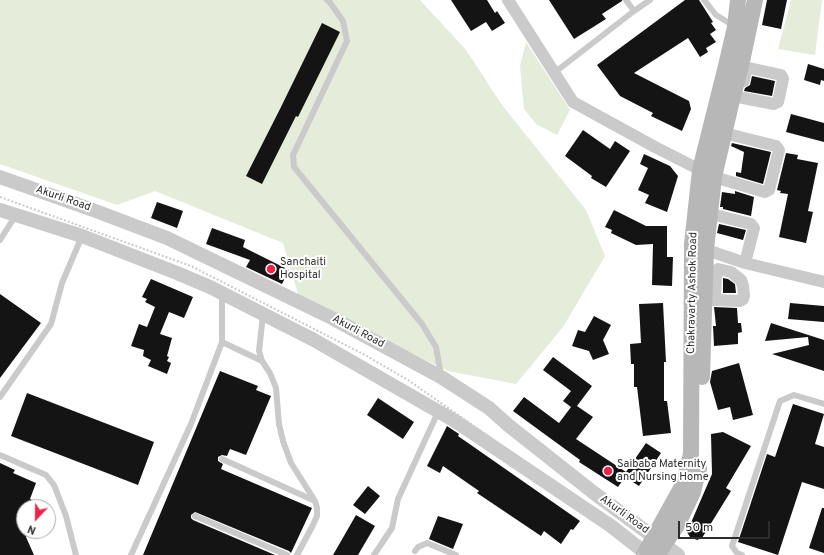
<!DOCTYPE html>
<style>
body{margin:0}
#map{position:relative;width:824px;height:555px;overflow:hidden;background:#fff;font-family:Overpass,sans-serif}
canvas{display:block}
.north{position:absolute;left:16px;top:499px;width:40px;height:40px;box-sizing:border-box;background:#fff;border:1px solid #ababab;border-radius:50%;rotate:202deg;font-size:11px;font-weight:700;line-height:16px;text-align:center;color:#2d2d2d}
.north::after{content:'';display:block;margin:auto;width:14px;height:18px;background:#f22146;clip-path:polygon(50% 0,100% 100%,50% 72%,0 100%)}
.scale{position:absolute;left:678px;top:521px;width:92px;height:18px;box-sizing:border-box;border:2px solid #2d2d2d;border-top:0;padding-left:5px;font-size:12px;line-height:14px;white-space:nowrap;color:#2d2d2d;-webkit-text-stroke:3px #fff;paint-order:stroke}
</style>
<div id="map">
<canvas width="824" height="555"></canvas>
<div class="north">N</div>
<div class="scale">50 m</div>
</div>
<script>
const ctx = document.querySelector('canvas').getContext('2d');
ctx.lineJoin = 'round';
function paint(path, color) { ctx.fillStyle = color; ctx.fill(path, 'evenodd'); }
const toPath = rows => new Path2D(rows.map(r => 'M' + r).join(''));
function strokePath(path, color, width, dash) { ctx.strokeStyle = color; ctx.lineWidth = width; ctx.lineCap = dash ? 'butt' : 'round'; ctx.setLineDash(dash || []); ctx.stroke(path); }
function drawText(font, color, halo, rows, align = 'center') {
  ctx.font = font + ' Overpass,sans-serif'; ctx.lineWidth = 4; ctx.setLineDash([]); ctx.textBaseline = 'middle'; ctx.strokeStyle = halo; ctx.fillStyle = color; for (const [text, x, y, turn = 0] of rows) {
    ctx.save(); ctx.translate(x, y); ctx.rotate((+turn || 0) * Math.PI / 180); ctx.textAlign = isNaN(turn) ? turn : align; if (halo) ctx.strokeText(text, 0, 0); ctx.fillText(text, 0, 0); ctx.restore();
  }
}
paint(toPath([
 [0,0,420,0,466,50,502,105,586,210,605,256,563,327,516,384,448,371,299,298,283,243,155,191,117,205,0,164],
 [791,0,822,0,815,55,778,49],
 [526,42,570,110,557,135,536,124,524,109,520,66]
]), '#e5ecd9');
paint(toPath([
 [451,0,487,0,495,13,497,11,505,23,492,31,486,22,471,31],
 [549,0,622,0,622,1,602,14,606,19,574,39],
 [685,0,699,0,713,22,711,23,716,30,710,34,716,42,706,48,708,52,700,57,688,38,634,73,689,101,691,109,682,131,651,116,653,113,620,96,597,65],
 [767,0,787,0,781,29,762,25],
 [322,23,340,32,298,117,296,116,262,184,246,176,280,109],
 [808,64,824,69,824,81,821,80,820,85,804,80],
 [752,76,775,81,772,96,744,91,745,88,750,85],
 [791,114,824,123,824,142,786,132],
 [583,130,610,149,615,141,630,151,606,187,591,178,592,176,565,156],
 [732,143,771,152,763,184,736,176,736,172,741,173,744,152,731,146],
 [786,153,798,155,797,159,818,163,808,211,813,212,806,243,779,237,788,194,780,193,781,191,777,190],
 [644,154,670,166,678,176,667,212,645,203,649,195,638,190,648,168,640,164],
 [735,191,754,197,751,216,723,209,723,207,720,207,722,192,735,194],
 [157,202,183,211,177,228,151,218],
 [614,210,646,226,667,226,667,257,673,257,672,286,652,285,653,244,636,245,611,233,612,230,605,227],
 [719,224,746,230,743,240,717,233],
 [212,228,245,240,243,247,289,270,282,284,246,267,250,260,206,244],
 [723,278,728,279,735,284,736,293,723,293],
 [151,279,193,297,184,318,169,312,160,334,172,338,167,356,169,357,167,361,171,363,167,374,148,366,151,360,143,356,144,350,131,346,139,324,147,327,155,307,145,302,147,299,142,297],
 [0,294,41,323,0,378],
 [663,303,666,362,664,362,664,401,667,401,671,433,643,436,637,387,634,387,634,364,631,364,630,344,641,343,639,304],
 [790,303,824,306,824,322,788,319],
 [714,307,737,308,738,323,741,323,742,332,738,333,738,344,714,346,713,326,716,326],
 [594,316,611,325,603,340,609,354,593,360,589,351,572,346,578,330,585,332],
 [771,323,824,340,824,371,772,354,809,345,808,337,765,341],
 [553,357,592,386,577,406,593,417,576,439,626,472,646,443,661,453,639,486,625,477,618,487,579,462,580,460,513,411,524,397,559,423,571,407,563,401,571,391,543,370],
 [739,363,753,415,733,420,730,407,718,410,710,382,712,371],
 [220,371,258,386,256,390,271,396,246,455,230,449,227,456,222,455,218,457,218,461,223,464,221,469,312,508,291,553,289,551,195,512,191,515,191,518,193,520,275,555,143,555],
 [27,393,154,442,138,485,11,436],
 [378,398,414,422,403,439,367,415],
 [793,404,824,414,815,444,824,447,824,489,802,482,778,555,738,542,767,454,775,457],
 [447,426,459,434,458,436,580,521,573,530,571,529,561,544,544,531,541,536,477,493,479,491,443,466,440,473,427,466],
 [723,432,751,446,726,488,731,491,702,538,697,540,690,537,687,532,712,474,711,434],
 [0,463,15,470,13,473,36,483,30,499,46,507,24,507,24,531,28,531,26,537,34,555,0,555],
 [368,486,380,496,365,514,353,505],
 [822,508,824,508,824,553,809,548],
 [356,515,375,526,358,555,333,555],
 [438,516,463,524,453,549,429,539]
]), '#141414');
strokePath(toPath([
 [327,0,329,1,343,21,347,41,293,155,294,167,422,324,436,347,441,375],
 [626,0,634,11],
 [704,0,716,15,734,26],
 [554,73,634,11,650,0],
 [0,240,16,215],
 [263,315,259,351,262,361,270,373,276,388,279,424,283,441,291,463,315,501,317,508,317,516,313,525,297,555],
 [222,342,262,361],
 [0,397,51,324,62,283,82,236],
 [0,455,46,475,54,485,66,516,76,555],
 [222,459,315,501],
 [195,516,287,555],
 [415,551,418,547,427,543,456,555],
 [131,555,191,424,222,342,222,293],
 [374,555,392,528,398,499,438,412],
 [742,555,737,553,732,546,780,401,794,395,824,404]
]), '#cacaca', 6);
strokePath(toPath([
 [508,0,573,102,655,147,714,177,765,192,769,190,779,150,776,146,724,133],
 [733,96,774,104,778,102,783,79,781,75,749,68,746,69,744,81],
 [711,214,751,224,754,228,745,263],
 [698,247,745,263,824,282],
 [705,299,715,300,740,301,743,299,744,296,743,286,741,280,731,272,718,269,716,272,715,300]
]), '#cacaca', 12);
strokePath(toPath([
 [0,177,93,210,167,238,332,318,441,377,489,408,508,425,594,493,678,555],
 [0,210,82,236,177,273,210,287,314,340,455,421,611,526,648,555]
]), '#cacaca', 14);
strokePath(toPath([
 [702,377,706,249,714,177,733,96,741,66,755,0],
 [644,555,684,483,691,454,692,244,700,170,725,70,735,27,738,0],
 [657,555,678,524,693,492,699,468]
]), '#b7b7b7', 16);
strokePath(toPath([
 [0,197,191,266,365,355,408,380,511,452,640,555]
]), '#cacaca', 2, [2, 2]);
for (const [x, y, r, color] of [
 [271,269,5,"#f22146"],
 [608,471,5,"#f22146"]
]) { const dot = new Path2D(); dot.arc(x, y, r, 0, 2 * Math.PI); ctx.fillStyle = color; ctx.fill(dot); strokePath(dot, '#fff', 1.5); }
drawText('11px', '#2d2d2d', '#fff', [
 ["Akurli Road",63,199,19],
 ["Chakravarty Ashok Road",693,293,-89],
 ["Akurli Road",358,332,28],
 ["Akurli Road",624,515,36]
]);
drawText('11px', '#2d2d2d', '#fff', [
 ["Sanchaiti",280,263],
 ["Hospital",280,276],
 ["Saibaba Maternity",617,465],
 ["and Nursing Home",617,478]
], 'left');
</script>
